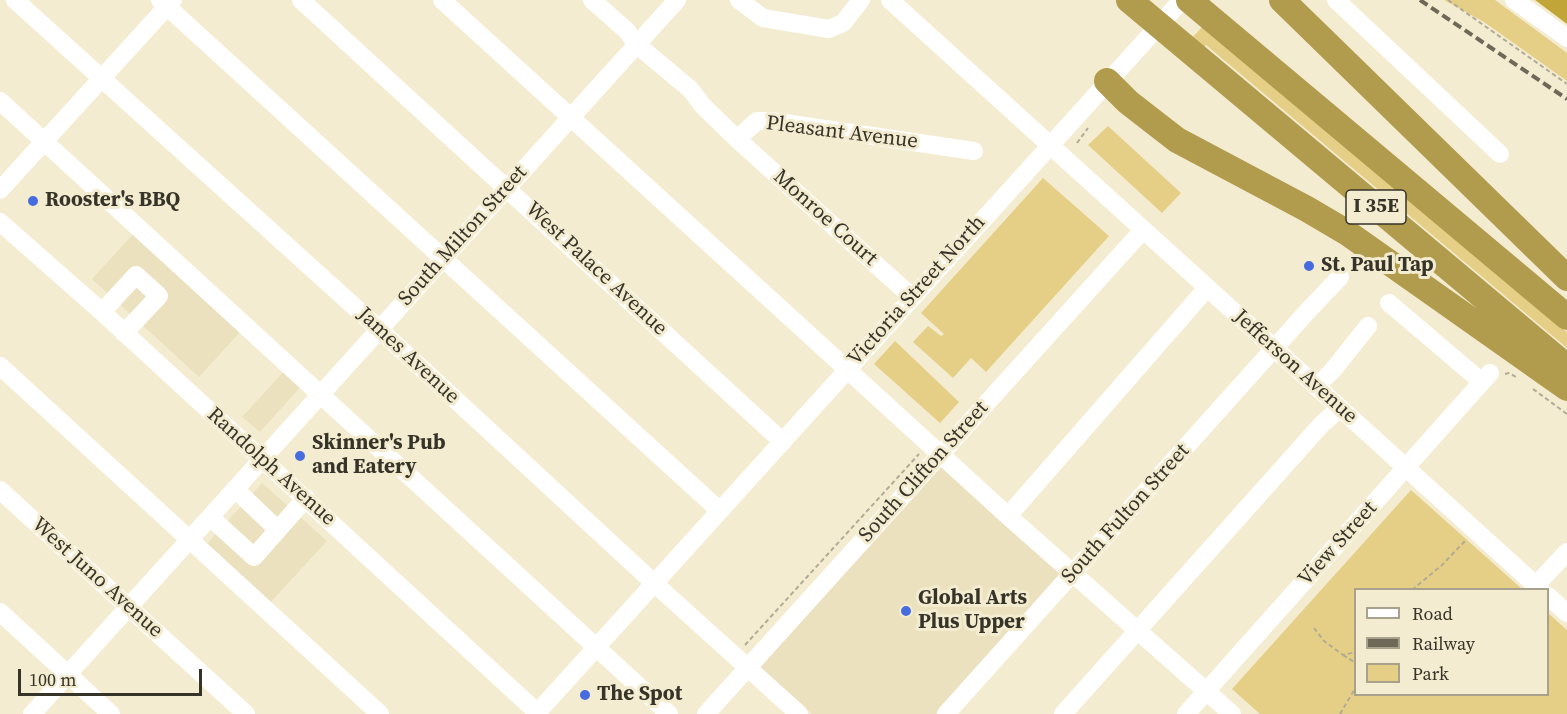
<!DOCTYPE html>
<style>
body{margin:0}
#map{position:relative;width:1567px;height:714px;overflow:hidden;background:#f4ecd0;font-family:"Source Serif 4",serif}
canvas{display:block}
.legend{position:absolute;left:1354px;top:588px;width:195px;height:108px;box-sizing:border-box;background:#f4ecd0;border:2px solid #a8a28d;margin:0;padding:8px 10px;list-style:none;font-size:18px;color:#363328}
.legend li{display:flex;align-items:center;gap:12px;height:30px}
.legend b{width:30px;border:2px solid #a8a28d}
.scale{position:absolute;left:18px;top:669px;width:184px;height:27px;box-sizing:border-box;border:3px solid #363328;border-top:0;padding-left:8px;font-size:18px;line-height:21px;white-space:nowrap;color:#363328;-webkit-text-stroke:4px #f4ecd0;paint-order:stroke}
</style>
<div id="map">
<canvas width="1567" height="714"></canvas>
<ul class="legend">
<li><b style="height:8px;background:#fff"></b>Road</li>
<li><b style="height:8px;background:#6d6858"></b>Railway</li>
<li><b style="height:16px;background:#e5cf87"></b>Park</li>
</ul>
<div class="scale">100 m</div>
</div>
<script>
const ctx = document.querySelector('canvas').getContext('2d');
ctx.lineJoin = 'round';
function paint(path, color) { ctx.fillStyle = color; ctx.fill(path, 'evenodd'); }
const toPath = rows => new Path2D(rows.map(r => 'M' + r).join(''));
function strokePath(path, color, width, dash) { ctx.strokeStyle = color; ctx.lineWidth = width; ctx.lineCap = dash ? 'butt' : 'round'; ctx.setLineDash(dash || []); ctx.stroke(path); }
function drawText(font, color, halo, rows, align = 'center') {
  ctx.font = font + ' "Source Serif 4",serif'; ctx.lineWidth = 6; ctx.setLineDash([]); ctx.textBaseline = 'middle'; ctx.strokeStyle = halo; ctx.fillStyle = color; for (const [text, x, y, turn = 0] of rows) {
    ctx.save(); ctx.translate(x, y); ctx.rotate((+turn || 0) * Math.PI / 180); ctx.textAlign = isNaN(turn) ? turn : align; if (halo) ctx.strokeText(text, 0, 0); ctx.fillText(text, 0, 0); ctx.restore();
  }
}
paint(toPath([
 [135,232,242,330,199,377,92,279],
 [286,369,303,384,260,432,242,417],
 [941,462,1063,571,936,714,812,714,759,667],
 [262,483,327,541,268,605,204,547]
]), '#ebe1be');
paint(toPath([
 [1444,0,1495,0,1567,53,1567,81,1484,22],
 [1202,27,1567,332,1567,348,1206,45,1202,49,1191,39],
 [1108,126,1181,193,1162,213,1088,145],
 [1043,178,1109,236,986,372,971,358,953,378,913,342,928,326,941,336,944,334,921,313],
 [895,341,959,402,940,423,874,364],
 [1411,490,1522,589,1356,590,1356,694,1548,694,1548,613,1567,630,1567,714,1260,714,1232,689]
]), '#e5cf87');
paint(toPath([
 [1535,0,1567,0,1567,24]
]), '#c2a538');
strokePath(toPath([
 [1448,0,1567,84],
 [1077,143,1088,128],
 [1505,374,1509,373,1516,377],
 [1533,389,1567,414],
 [1412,590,1442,565,1465,541],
 [1314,628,1324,641,1343,655,1356,652],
 [745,645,919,454],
 [1343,655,1356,663],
 [1340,714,1356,687]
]), '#b1ab95', 2, [4.5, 3]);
strokePath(toPath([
 [15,0,379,329,654,583,799,714],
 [160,0,720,511],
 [301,0,783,442],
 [442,0,1008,516,1232,714],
 [592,0,627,31,636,44,690,89,703,106,737,139,912,297],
 [739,0,763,18,829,29,843,23,861,0],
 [890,0,1541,590],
 [1336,0,1500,154],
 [1514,0,1567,38],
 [0,101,669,714],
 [737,139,757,121,771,121,974,151],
 [0,190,173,0],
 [0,222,102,312,539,714],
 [1389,303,1482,382],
 [102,312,136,275,159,296,124,333],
 [0,366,380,714],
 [1316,387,1333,370,1368,326],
 [235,489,278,530],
 [0,490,246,714],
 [1008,516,1207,288],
 [210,517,254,557,306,498],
 [1536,585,1567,552],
 [1548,596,1567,613],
 [0,612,111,714],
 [32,714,677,0],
 [536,714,1182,0],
 [706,714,1143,230],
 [946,714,1305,314,1340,277],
 [1063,714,1321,425,1340,408],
 [1186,714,1490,373]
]), '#fff', 18);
strokePath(toPath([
 [1129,0,1567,367],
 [1189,0,1567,317],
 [1282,0,1567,278],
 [1107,81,1128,102,1177,140,1307,209,1346,232,1567,388]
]), '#b19b4d', 26);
strokePath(toPath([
 [1420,0,1567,99]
]), '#6d6858', 4, [9, 4.5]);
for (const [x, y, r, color] of [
 [33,201,6,"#466cdf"],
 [1309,266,6,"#466cdf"],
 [300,456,6,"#466cdf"],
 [906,611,6,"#466cdf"],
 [585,695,6,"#466cdf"]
]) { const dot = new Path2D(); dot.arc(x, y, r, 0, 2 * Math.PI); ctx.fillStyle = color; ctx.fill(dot); strokePath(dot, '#f4ecd0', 2); }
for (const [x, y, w] of [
 [1376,207,60]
]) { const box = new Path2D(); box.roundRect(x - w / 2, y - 17, w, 34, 4.5); ctx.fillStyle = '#f4ecd0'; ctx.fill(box); strokePath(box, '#363328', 1.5); }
drawText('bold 20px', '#363328', null, [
 ["I 35E",1376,207]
]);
drawText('21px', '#363328', '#f4ecd0', [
 ["Pleasant Avenue",842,133,7],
 ["Monroe Court",825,218,42],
 ["South Milton Street",463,236,-48],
 ["West Palace Avenue",596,269,43],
 ["Victoria Street North",917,291,-48],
 ["James Avenue",408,356,43],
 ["Jefferson Avenue",1295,367,42],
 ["Randolph Avenue",271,467,42],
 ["South Clifton Street",924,472,-48],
 ["South Fulton Street",1126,514,-48],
 ["View Street",1338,544,-48],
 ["West Juno Avenue",97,578,42]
]);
drawText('bold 21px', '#363328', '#f4ecd0', [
 ["Rooster's BBQ",45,201],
 ["St. Paul Tap",1321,266],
 ["Skinner's Pub",312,444],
 ["and Eatery",312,468],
 ["Global Arts",918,599],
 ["Plus Upper",918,623],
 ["The Spot",597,695]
], 'left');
</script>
